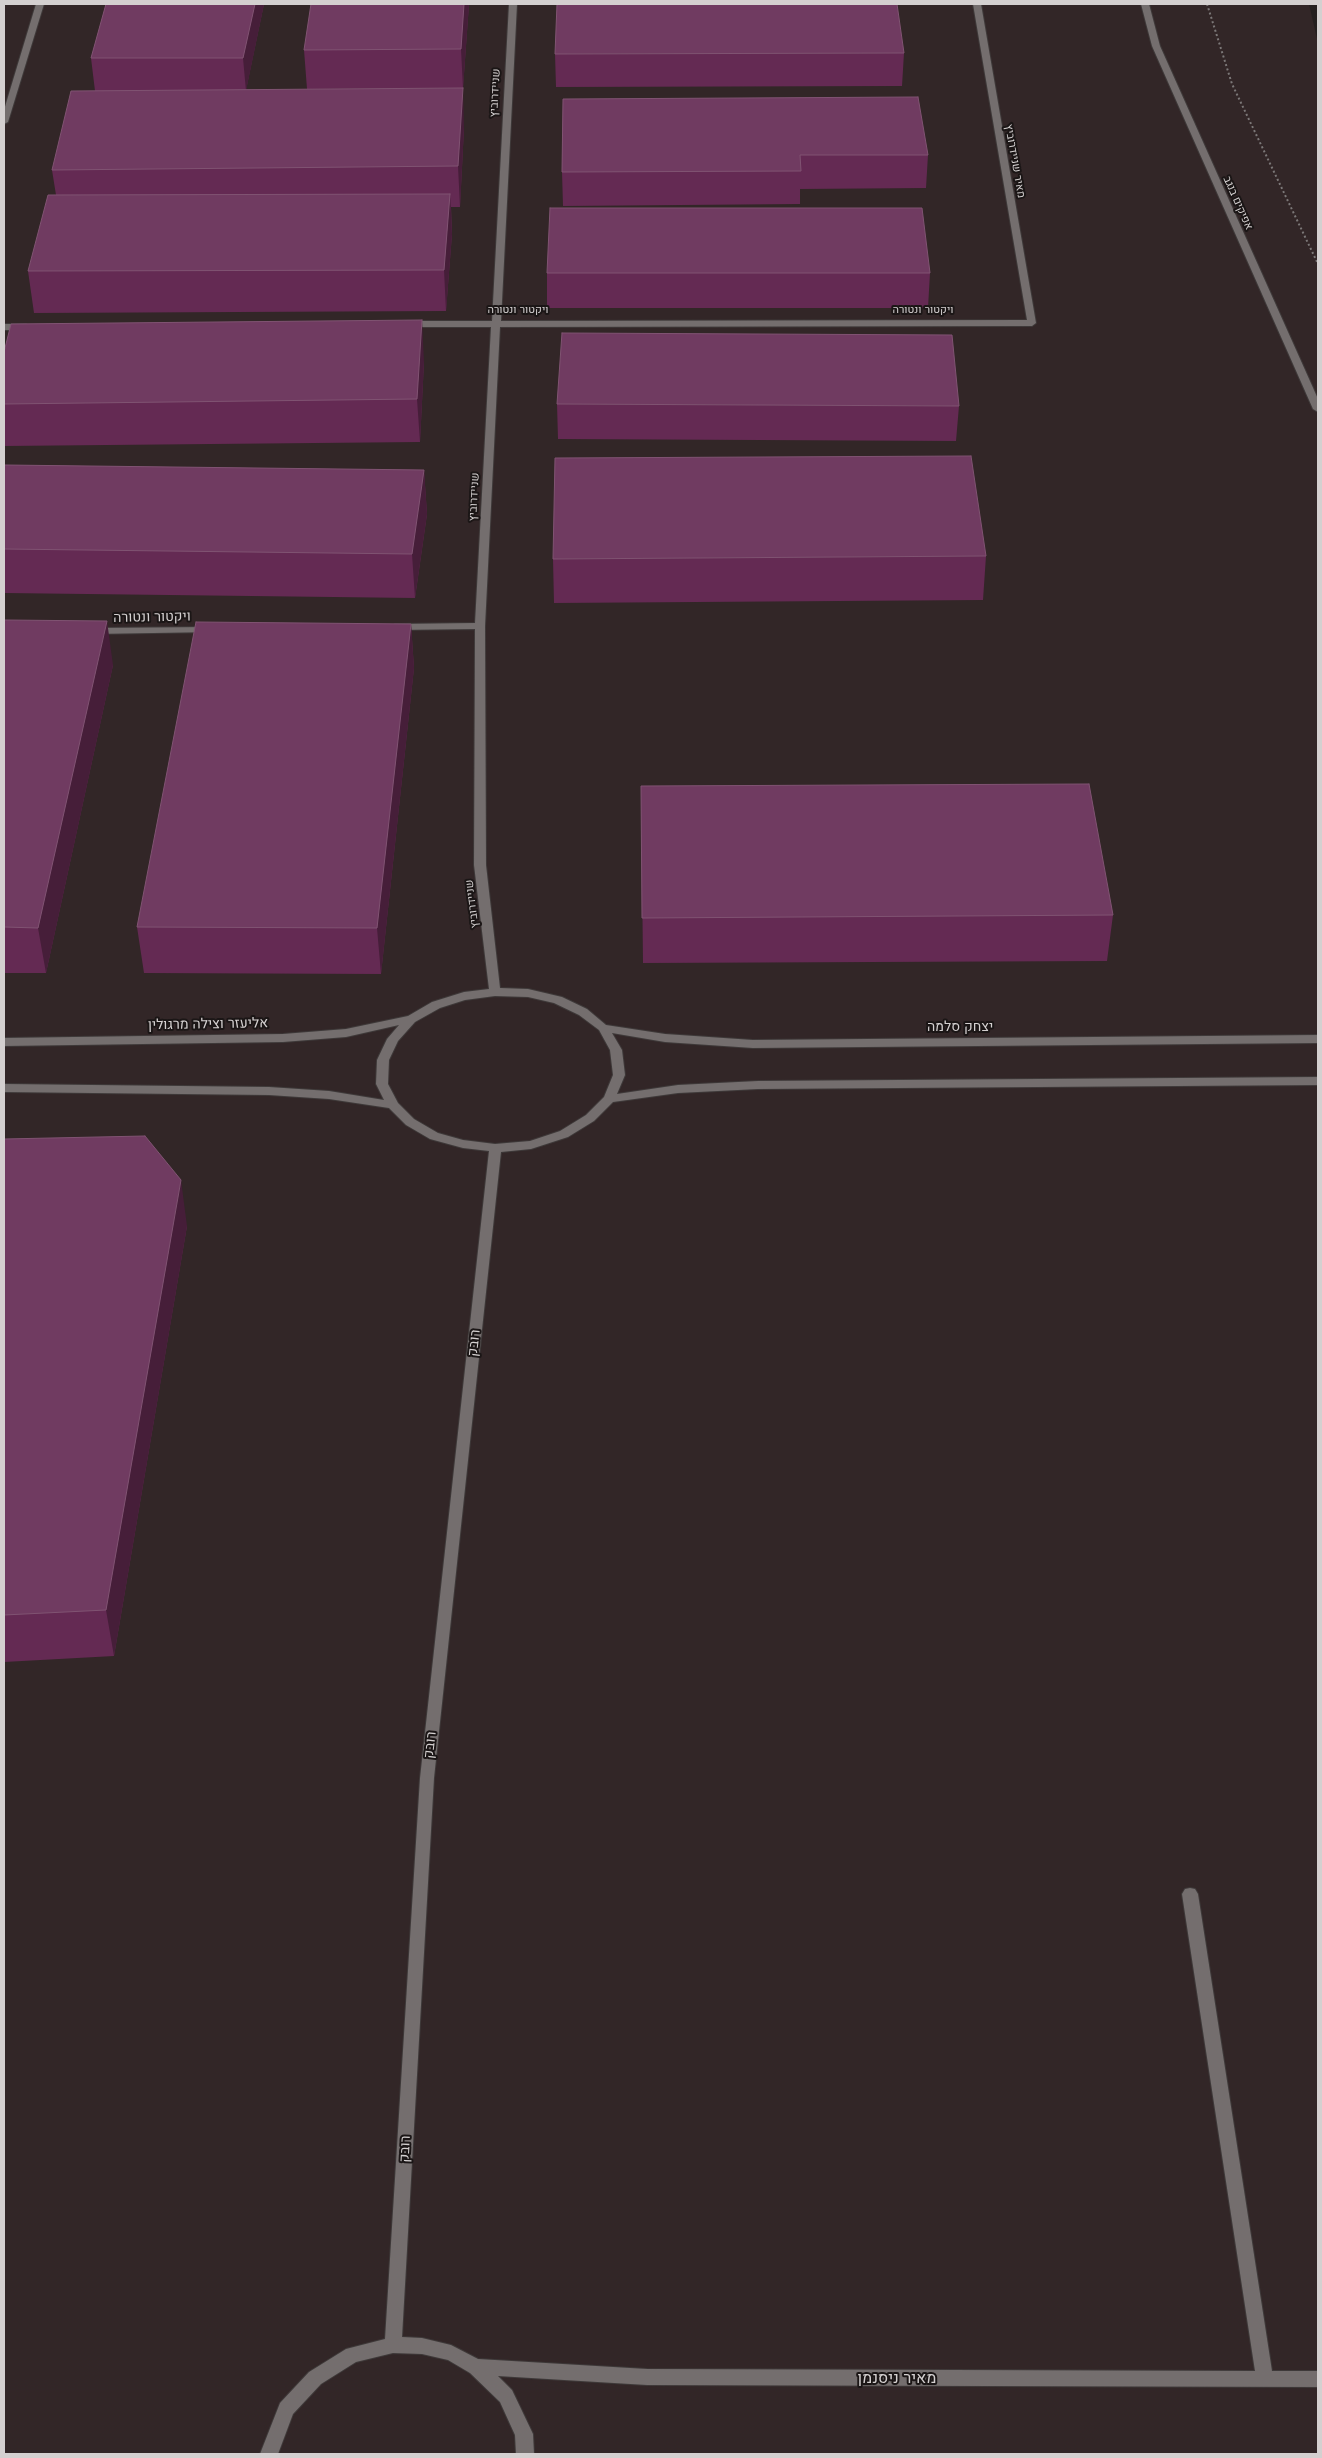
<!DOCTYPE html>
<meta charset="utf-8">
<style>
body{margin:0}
#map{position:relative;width:1322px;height:2458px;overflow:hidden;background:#241f1f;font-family:Inter,sans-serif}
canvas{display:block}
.frame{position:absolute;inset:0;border:5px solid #d4d0d0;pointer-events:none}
</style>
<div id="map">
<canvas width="1322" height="2458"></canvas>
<div class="frame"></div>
</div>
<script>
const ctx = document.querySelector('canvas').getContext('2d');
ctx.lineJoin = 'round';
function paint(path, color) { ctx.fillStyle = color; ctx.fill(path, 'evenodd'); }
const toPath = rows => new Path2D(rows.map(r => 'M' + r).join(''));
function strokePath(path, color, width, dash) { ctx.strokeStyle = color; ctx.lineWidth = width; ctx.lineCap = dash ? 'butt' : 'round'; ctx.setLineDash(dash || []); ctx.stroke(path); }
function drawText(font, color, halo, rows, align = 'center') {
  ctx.font = font + ' Inter,Heebo,sans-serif'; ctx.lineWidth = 4; ctx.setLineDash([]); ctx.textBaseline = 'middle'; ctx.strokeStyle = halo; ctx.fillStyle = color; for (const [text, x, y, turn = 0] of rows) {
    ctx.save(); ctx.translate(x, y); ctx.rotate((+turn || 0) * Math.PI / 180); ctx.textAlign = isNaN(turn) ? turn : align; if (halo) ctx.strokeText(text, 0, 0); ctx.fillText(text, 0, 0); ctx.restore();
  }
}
paint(toPath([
 [4,4,1309,4,1318,43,1318,2454,4,2454]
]), '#322627');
const minor = toPath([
 [36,4,44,4,8,122,4,124,4,110,36,4],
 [509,4,517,4,501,321,1027,320,973,4,981,4,1036,323,1032,326,500,327,485,626,486,865,500,988,528,989,562,997,587,1009,606,1025,665,1034,753,1040,1318,1035,1318,1043,753,1048,665,1042,612,1033,622,1050,625,1075,617,1094,678,1085,758,1081,1318,1077,1318,1085,758,1089,678,1093,613,1102,594,1121,568,1137,531,1149,501,1152,434,1778,402,2337,422,2338,451,2345,478,2359,647,2369,1255,2371,1182,1894,1185,1889,1190,1888,1195,1889,1198,1894,1272,2371,1318,2371,1318,2387,647,2385,498,2376,512,2390,533,2434,534,2454,516,2454,515,2435,500,2402,470,2373,448,2360,422,2354,393,2353,356,2362,321,2384,293,2414,278,2454,260,2454,280,2403,309,2372,346,2349,385,2339,420,1778,489,1151,463,1148,430,1139,406,1125,389,1108,329,1099,269,1095,4,1092,4,1084,269,1087,329,1091,384,1100,376,1084,377,1060,387,1039,399,1025,346,1037,283,1042,4,1046,4,1038,283,1034,346,1029,408,1016,432,1002,464,992,489,989,474,865,475,629,395,630,390,627,395,624,475,623,491,327,406,327,402,324,406,321,492,321,509,4],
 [495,996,528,997,554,1003,579,1015,599,1030,610,1050,613,1075,604,1097,586,1115,560,1131,530,1141,495,1144,463,1140,438,1133,414,1119,398,1103,388,1084,389,1060,398,1041,415,1022,440,1008,465,1000,495,996],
 [1141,4,1149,4,1160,46,1318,399,1318,412,1313,409,1152,46,1141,4],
 [4,324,26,324,30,327,26,330,4,330,4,324],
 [210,627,215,630,214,632,93,634,88,631,93,628,210,627]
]);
strokePath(minor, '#3e3939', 2);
strokePath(toPath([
 [1207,4,1232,84,1318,264]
]), '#7c7878', 2, [2, 2.5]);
paint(minor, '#746e6e');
paint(toPath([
 [106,4,264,4,246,90,464,128,460,207,451,207,452,234,446,311,34,313,28,271,56,195,52,170,168,91,95,91,91,58],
 [469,4,463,88,307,89,304,50],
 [904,53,902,86,556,87,555,54],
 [563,99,928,155,926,188,800,189,800,204,563,206,562,172],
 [547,273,930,273,928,308,547,308],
 [4,352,424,362,420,442,4,446],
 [557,404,959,406,956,441,558,439],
 [4,465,424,470,427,514,415,598,4,593],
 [986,556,983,600,554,603,553,559],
 [4,620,113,665,46,973,4,973],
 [411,624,414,668,381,974,144,973,137,927],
 [641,786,1113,915,1107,961,643,963],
 [4,1139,187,1226,114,1656,4,1662]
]), '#642a53');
paint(toPath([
 [255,4,264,4,246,91,243,58],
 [464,4,469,4,463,88,461,49],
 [463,88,464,128,460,207,458,166],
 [450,194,452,234,446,311,444,270],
 [422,320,424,362,420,442,417,399],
 [424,470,427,514,415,598,412,554],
 [107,621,113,665,46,973,38,928],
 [411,624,414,668,381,974,377,928],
 [181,1180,187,1226,114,1656,106,1610]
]), '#461e39');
const building = toPath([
 [106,4,255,4,243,58,91,58,106,4],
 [311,4,464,4,461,49,304,50,311,4],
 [557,4,897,4,904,53,555,54,557,4],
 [463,88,458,166,52,170,71,91,463,88],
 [918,97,928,155,800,155,801,171,562,172,563,99,918,97],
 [450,194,444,270,28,271,48,195,450,194],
 [550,208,922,208,930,273,547,273,550,208],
 [422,320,417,399,4,404,4,352,11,324,422,320],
 [562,333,952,335,959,406,557,404,562,333],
 [971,456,986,556,553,559,555,458,971,456],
 [4,465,424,470,412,554,4,549,4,465],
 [4,620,107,621,38,928,4,927,4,620],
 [196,622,411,624,377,928,137,927,196,622],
 [1089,784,1113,915,642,918,641,786,1089,784],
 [145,1136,181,1180,106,1610,4,1615,4,1139,145,1136]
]);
paint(building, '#703b61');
strokePath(building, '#805372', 1);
drawText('11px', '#d4d0d0', '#1b1616', [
 ["שניידרוביץ",495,93,-87],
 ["מאיר שניידרוביץ",1015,161,80],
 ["אפיקים בנגב",1238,203,66],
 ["ויקטור ונטורה",518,310],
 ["ויקטור ונטורה",923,310],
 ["שניידרוביץ",474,497,-87],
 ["שניידרוביץ",472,904,-97]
]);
drawText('14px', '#d4d0d0', '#1b1616', [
 ["ויקטור ונטורה",152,617,-1],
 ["אליעזר וצילה מרגולין",208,1024,-1],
 ["יצחק סלמה",960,1027],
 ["רובק",474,1343,-84],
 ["רובק",430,1745,-84],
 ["רובק",405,2149,-87]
]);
drawText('16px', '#d4d0d0', '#1b1616', [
 ["מאיר ניסנמן",897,2378]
]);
</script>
